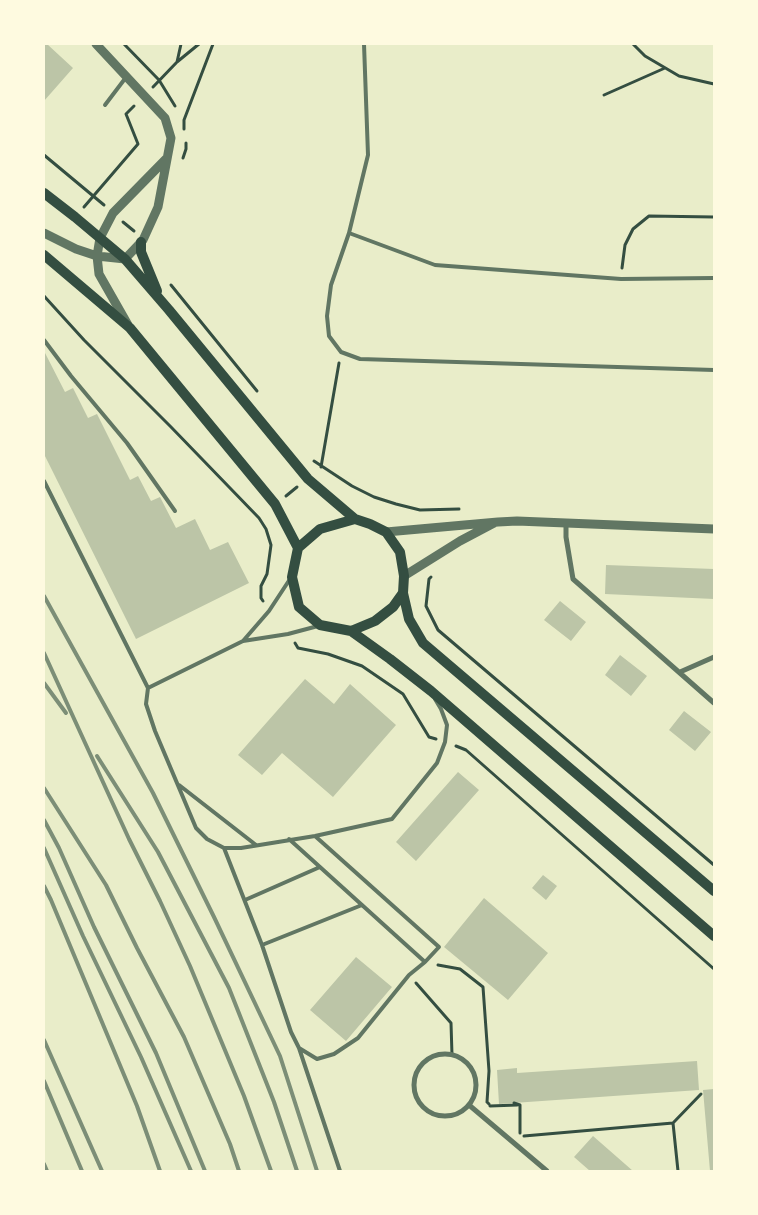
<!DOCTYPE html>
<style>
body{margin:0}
#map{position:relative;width:758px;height:1215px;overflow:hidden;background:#e9edc9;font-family:"Crimson Pro",serif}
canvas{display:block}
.frame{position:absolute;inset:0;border:45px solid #fefae0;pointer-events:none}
</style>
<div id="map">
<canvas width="758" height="1215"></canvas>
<div class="frame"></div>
</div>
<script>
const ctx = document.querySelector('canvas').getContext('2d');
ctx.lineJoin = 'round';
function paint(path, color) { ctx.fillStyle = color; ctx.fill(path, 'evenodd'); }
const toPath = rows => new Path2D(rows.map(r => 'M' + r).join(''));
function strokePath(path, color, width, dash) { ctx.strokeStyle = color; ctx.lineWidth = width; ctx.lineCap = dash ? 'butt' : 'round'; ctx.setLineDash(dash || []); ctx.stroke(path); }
paint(toPath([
 [44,44,47,44,73,68,44,101],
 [44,351,65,392,73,388,88,418,97,414,130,480,138,476,151,501,160,497,176,528,195,519,210,550,228,542,249,583,136,639,44,454],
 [606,565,714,569,714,599,605,594],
 [560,601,586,622,571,641,544,620],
 [620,655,647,676,631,696,605,675],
 [305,679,334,704,350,684,396,725,333,797,282,753,262,775,238,755],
 [684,711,711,732,695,751,669,730],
 [458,772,479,790,416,861,396,842],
 [543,875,557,886,546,900,532,888],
 [484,898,548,953,508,1000,444,947],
 [356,957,392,987,346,1041,310,1010],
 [697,1061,699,1090,499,1104,497,1070,517,1068,517,1073],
 [714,1089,714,1171,710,1171,703,1090],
 [593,1136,633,1171,590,1171,574,1157]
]), '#bcc5a7');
strokePath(toPath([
 [124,44,159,80,175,106],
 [633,44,645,56,679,76,714,84],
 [177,62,181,44],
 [153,87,177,62,199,44],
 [604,95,665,68],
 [184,129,184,120,213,44],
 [44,155,104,205],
 [183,158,186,149,186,143],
 [84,207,138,144,126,114,134,106],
 [123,222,134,231],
 [622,268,625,245,633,229,649,216,714,217],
 [171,285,257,391],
 [44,296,84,340,171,427,259,518,266,529,271,545,267,574,261,586,261,598,263,601],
 [314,461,352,486,374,497,396,504,420,510,459,509],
 [321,467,339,363],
 [286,496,297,487],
 [431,577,429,579,426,606,438,630,714,865],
 [295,643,298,648,328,654,362,666,403,694,429,737,436,739],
 [456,746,466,750,714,969],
 [438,965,460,969,483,987,489,1071,487,1102,489,1104],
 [416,983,451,1023,452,1055],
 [514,1103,520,1105,520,1133],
 [490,1106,517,1105],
 [673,1123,678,1171],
 [524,1136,673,1123,701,1094]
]), '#344e41', 3);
strokePath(toPath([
 [364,44,368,155,349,233,435,265,621,279,714,278],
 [105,105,127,76],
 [349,233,331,285,327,316,329,336,341,352,360,359,714,370],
 [44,340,71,376,127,443,175,511],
 [44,481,148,688],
 [318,626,288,634,243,641,148,688,146,704,155,731,196,828,207,839,224,848,241,848,315,836,392,819,437,763,445,742,447,725,441,709,435,699],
 [243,641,269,611,290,579],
 [179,785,256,845],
 [289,839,425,962],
 [224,848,262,945,291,1032,299,1048,317,1059,334,1054,358,1038,409,975,425,962,439,947,315,836],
 [245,900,320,867],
 [262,945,362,905],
 [299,1048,340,1171]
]), '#617663', 4);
strokePath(toPath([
 [566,523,566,537,573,579,714,703],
 [680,672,714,657],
 '414 1085a31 31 0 1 1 62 0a31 31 0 1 1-62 0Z',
 [469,1105,547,1171]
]), '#617663', 5);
strokePath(toPath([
 [44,233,76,249,97,256,125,259,143,240,158,207,171,138,165,118,96,44],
 [128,325,99,274,97,256,100,238,113,213,166,159],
 [386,532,498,522,517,521,714,529],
 [404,576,460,541,494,523]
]), '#617663', 9);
strokePath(toPath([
 [44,193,75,217,125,259,169,310,308,479,355,519,370,524,386,532,400,552,404,576,403,593,409,619,423,643,714,891],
 [141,242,141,252,157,291],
 [44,255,130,328,275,504,298,548],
 [355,519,320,529,298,548,292,577,299,607,320,625,351,631,390,659,431,691,714,936],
 [351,631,375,621,393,607,403,593]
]), '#344e41', 10);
strokePath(toPath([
 [44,596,153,793,214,917,280,1056,317,1171],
 [44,653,129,839,160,901,190,966,244,1096,271,1171],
 [44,683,66,713],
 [97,756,158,852,229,988,274,1102,297,1171],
 [44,788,106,885,137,948,184,1037,230,1144,239,1171],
 [44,820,59,848,94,927,156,1053,205,1171],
 [44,848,83,936,141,1057,191,1171],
 [44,886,51,900,137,1106,160,1171],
 [44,1040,102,1171],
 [44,1081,82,1171],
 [44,1164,47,1171]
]), '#7c8e77', 4);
</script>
